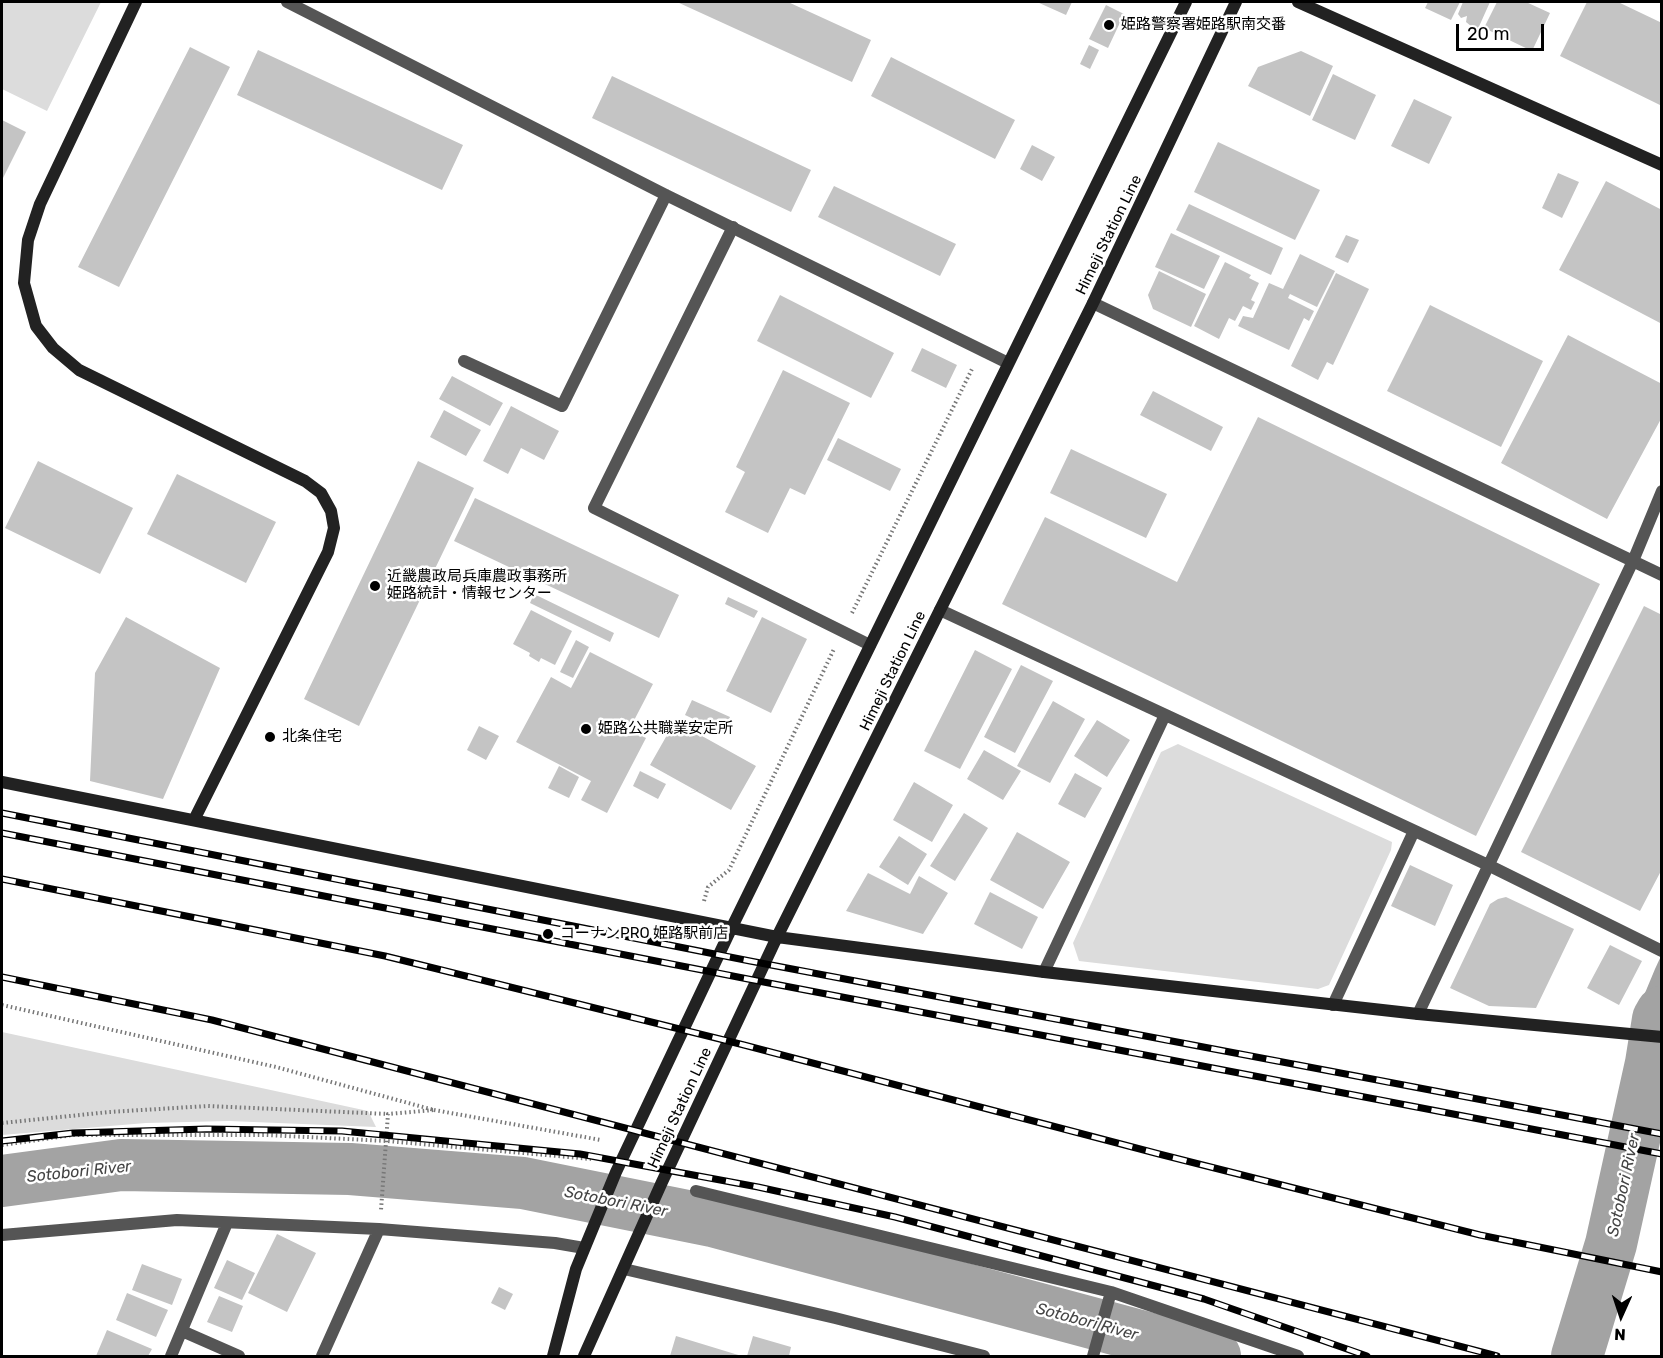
<!DOCTYPE html>
<meta charset="utf-8">
<style>
body{margin:0}
#map{position:relative;width:1663px;height:1358px;overflow:hidden;background:#fff;font-family:Rubik,sans-serif}
canvas{display:block}
.frame{position:absolute;inset:0;border:3px solid #000;pointer-events:none}
.north{position:absolute;left:1591px;top:1286px;width:60px;height:60px;-webkit-text-stroke:4px #fff;paint-order:stroke;rotate:183deg;font-size:16px;font-weight:700;line-height:24px;text-align:center;color:#000}
.north::after{content:'';display:block;margin:auto;width:21px;height:27px;background:#000;clip-path:polygon(50% 0,100% 100%,50% 72%,0 100%)}
.scale{position:absolute;left:1456px;top:24px;width:88px;height:27px;box-sizing:border-box;border:3px solid #000;border-top:0;padding-left:8px;font-size:18px;line-height:21px;white-space:nowrap;color:#000;-webkit-text-stroke:4px #fff;paint-order:stroke}
</style>
<div id="map">
<canvas width="1663" height="1358"></canvas>
<div class="frame"></div>
<div class="north">N</div>
<div class="scale">20 m</div>
</div>
<script>
const ctx = document.querySelector('canvas').getContext('2d');
ctx.lineJoin = 'round';
function paint(path, color) { ctx.fillStyle = color; ctx.fill(path, 'evenodd'); }
const toPath = rows => new Path2D(rows.map(r => 'M' + r).join(''));
function strokePath(path, color, width, dash) { ctx.strokeStyle = color; ctx.lineWidth = width; ctx.lineCap = dash ? 'butt' : 'round'; ctx.setLineDash(dash || []); ctx.stroke(path); }
function drawText(font, color, halo, rows, align = 'center') {
  ctx.font = font + ' Rubik,"Noto Sans JP",sans-serif'; ctx.lineWidth = 5; ctx.setLineDash([]); ctx.textBaseline = 'middle'; ctx.strokeStyle = halo; ctx.fillStyle = color; for (const [text, x, y, turn = 0] of rows) {
    ctx.save(); ctx.translate(x, y); ctx.rotate((+turn || 0) * Math.PI / 180); ctx.textAlign = isNaN(turn) ? turn : align; if (halo) ctx.strokeText(text, 0, 0); ctx.fillText(text, 0, 0); ctx.restore();
  }
}
paint(toPath([
 [2,2,101,2,47,111,2,89],
 [1178,744,1392,842,1391,850,1329,985,1318,989,1079,961,1073,943,1161,752],
 [2,1032,368,1111,376,1127,229,1121,146,1123,2,1135]
]), '#dcdcdc');
paint(toPath([
 [1661,956,1661,1020,1635,1017,1655,969]
]), '#a3a3a3');
strokePath(toPath([
 [2,1181,121,1165,350,1169,523,1183,712,1221,1215,1356],
 [1577,1356,1611,1244,1651,1063,1658,1019,1662,1012]
]), '#a3a3a3', 52);
paint(toPath([
 [677,2,788,2,871,40,852,82],
 [1037,2,1072,2,1066,15],
 [1428,2,1460,2,1451,20,1425,8],
 [1463,2,1490,2,1477,31,1466,22,1467,16,1461,18,1458,14],
 [1497,2,1526,2,1550,13,1532,51,1484,28],
 [1587,2,1618,2,1662,23,1662,106,1560,56],
 [1106,5,1124,14,1108,48,1089,39],
 [1089,45,1099,50,1090,69,1080,64],
 [190,47,230,67,119,287,78,267],
 [258,50,463,145,442,190,237,95],
 [1301,51,1333,66,1310,116,1248,86,1258,67],
 [891,57,1015,120,995,159,871,96],
 [1333,74,1376,95,1355,140,1312,120],
 [612,76,811,170,791,212,592,118],
 [1414,99,1452,117,1429,164,1391,146],
 [2,120,26,132,2,180],
 [1218,142,1320,190,1295,240,1194,192],
 [1032,145,1055,157,1042,181,1020,169],
 [1558,173,1579,182,1562,218,1542,208],
 [1606,181,1662,210,1662,324,1559,270],
 [834,186,956,244,940,276,818,217],
 [1189,204,1283,248,1271,275,1176,230],
 [1171,233,1220,256,1204,289,1155,267],
 [1346,235,1359,240,1348,263,1335,257],
 [1300,254,1335,271,1317,307,1290,294,1288,298,1314,311,1309,321,1304,318,1289,350,1238,326,1243,316,1253,318,1269,283,1283,289],
 [1225,262,1251,275,1249,278,1259,283,1251,300,1255,302,1251,310,1243,306,1235,321,1229,318,1219,339,1194,326],
 [1159,271,1206,294,1191,327,1153,309,1148,295],
 [1336,273,1369,289,1333,365,1327,362,1318,380,1291,366],
 [780,295,894,353,871,398,757,341],
 [1430,305,1543,361,1501,447,1387,391],
 [1568,335,1662,384,1662,417,1607,519,1501,463],
 [922,348,957,365,946,388,911,371],
 [783,370,850,403,805,495,790,488,768,533,725,512,745,472,736,467],
 [452,376,503,403,490,426,439,399],
 [1153,391,1223,427,1211,451,1140,415],
 [511,406,559,431,544,460,521,448,508,474,483,461],
 [444,410,481,430,466,456,430,437],
 [1258,417,1600,584,1476,836,1002,604,1045,517,1177,582],
 [838,438,901,469,890,491,827,460],
 [1071,449,1167,494,1146,538,1050,493],
 [38,461,133,508,100,574,5,528],
 [418,461,474,488,359,726,304,699],
 [177,474,276,522,246,583,147,534],
 [475,498,679,595,659,638,454,541],
 [534,594,614,633,610,642,530,603],
 [728,597,758,611,754,618,725,604],
 [1644,606,1662,615,1662,869,1640,911,1521,852],
 [531,610,572,631,555,665,541,658,539,662,529,656,530,653,513,644],
 [126,617,220,668,163,799,90,781,95,673],
 [762,617,807,639,771,713,726,691],
 [576,640,589,647,573,678,560,672],
 [975,650,1012,669,960,769,924,751],
 [590,652,653,684,629,730,646,738,607,813,581,800,591,781,516,742,551,677,571,688],
 [1021,665,1053,681,1015,753,984,737],
 [692,700,730,717,723,733,685,715],
 [1053,701,1085,719,1050,783,1017,766],
 [1097,720,1130,740,1107,777,1074,756],
 [675,721,756,766,731,810,650,765],
 [479,726,499,736,486,760,467,750],
 [984,750,1021,771,1003,800,967,779],
 [559,766,579,777,569,798,548,788],
 [640,771,666,784,658,799,633,786],
 [1075,773,1102,788,1085,818,1058,804],
 [914,782,953,805,932,842,893,820],
 [964,813,988,828,955,881,930,866],
 [1017,832,1070,862,1043,909,990,880],
 [899,836,927,854,908,885,879,867],
 [1410,865,1453,885,1435,926,1391,906],
 [868,873,910,894,919,876,948,893,923,934,846,911],
 [990,892,1038,917,1022,949,974,924],
 [1506,897,1574,929,1536,1008,1489,1006,1450,988,1490,904,1498,899],
 [1610,945,1642,961,1619,1005,1587,988],
 [277,1234,316,1253,287,1312,248,1293],
 [227,1260,255,1273,242,1300,214,1288],
 [142,1264,182,1279,172,1305,132,1290],
 [499,1287,513,1294,505,1310,491,1303],
 [127,1293,168,1310,156,1337,116,1320],
 [219,1296,243,1306,232,1332,207,1322],
 [107,1330,152,1349,148,1356,96,1356],
 [676,1336,735,1354,742,1356,670,1356],
 [753,1336,791,1347,789,1356,747,1356]
]), '#c4c4c4');
strokePath(toPath([
 [852,613,972,369],
 [704,901,708,887,729,870,834,649],
 [2,1005,276,1067,434,1110,388,1114,381,1210],
 [434,1110,601,1140],
 [2,1123,109,1112,208,1106,388,1114],
 [2,1145,73,1135,266,1135,387,1141,591,1159]
]), '#777', 4, [1.5, 3]);
strokePath(toPath([
 [287,2,666,195,1008,363],
 [464,361,562,406,666,195]
]), '#555', 12);
strokePath(toPath([
 [733,227,594,508,870,645],
 [1093,303,1662,575],
 [940,610,1488,865,1662,951],
 [1044,972,1165,715],
 [1333,1005,1414,831],
 [1418,1014,1633,561,1662,491],
 [696,1191,1111,1292,1298,1356],
 [2,1235,177,1220,379,1229,555,1243,584,1248],
 [624,1269,835,1318,984,1356],
 [182,1331,239,1356],
 [171,1356,227,1223],
 [322,1356,379,1229],
 [1093,1356,1111,1292]
]), '#555', 12);
strokePath(toPath([
 [136,2,40,204,28,240,24,283,36,326,53,348,79,370,305,481,321,493,331,511,334,528,328,552,194,820],
 [1298,2,1662,165],
 [2,782,777,937,1044,972,1418,1014,1662,1037],
 [553,1356,576,1269,616,1172,732,927,1186,2],
 [584,1356,662,1182,777,937,1093,303,1236,2]
]), '#222', 12);
const rail = toPath([
 [2,813,750,961,1662,1134],
 [2,833,748,979,1662,1154],
 [2,879,385,956,744,1045,1159,1154,1480,1235,1662,1272],
 [2,977,212,1020,1497,1356],
 [2,1141,73,1133,206,1129,342,1131,580,1154,758,1187,895,1217,1204,1299,1367,1356]
]);
strokePath(rail, '#000', 7);
strokePath(rail, '#fff', 4.5, [14]);
for (const [x, y, r, color] of [
 [1109,25,6,"#000"],
 [375,586,6,"#000"],
 [586,729,6,"#000"],
 [270,737,6,"#000"],
 [548,934,6,"#000"]
]) { const dot = new Path2D(); dot.arc(x, y, r, 0, 2 * Math.PI); ctx.fillStyle = color; ctx.fill(dot); strokePath(dot, '#fff', 2); }
drawText('15px', '#000', '#fff', [
 ["姫路警察署姫路駅南交番",1121,25],
 ["近畿農政局兵庫農政事務所",387,577],
 ["姫路統計・情報センター",387,594],
 ["姫路公共職業安定所",598,729],
 ["北条住宅",282,737],
 ["コーナンPRO 姫路駅前店",560,934]
], 'left');
drawText('15px', '#000', '#fff', [
 ["Himeji Station Line",1109,235,-64],
 ["Himeji Station Line",893,671,-64],
 ["Himeji Station Line",680,1108,-65]
]);
drawText('italic 16px', '#444', '#fff', [
 ["Sotobori River",79,1172,-6],
 ["Sotobori River",1624,1185,-78],
 ["Sotobori River",616,1202,11],
 ["Sotobori River",1087,1322,15]
]);
</script>
